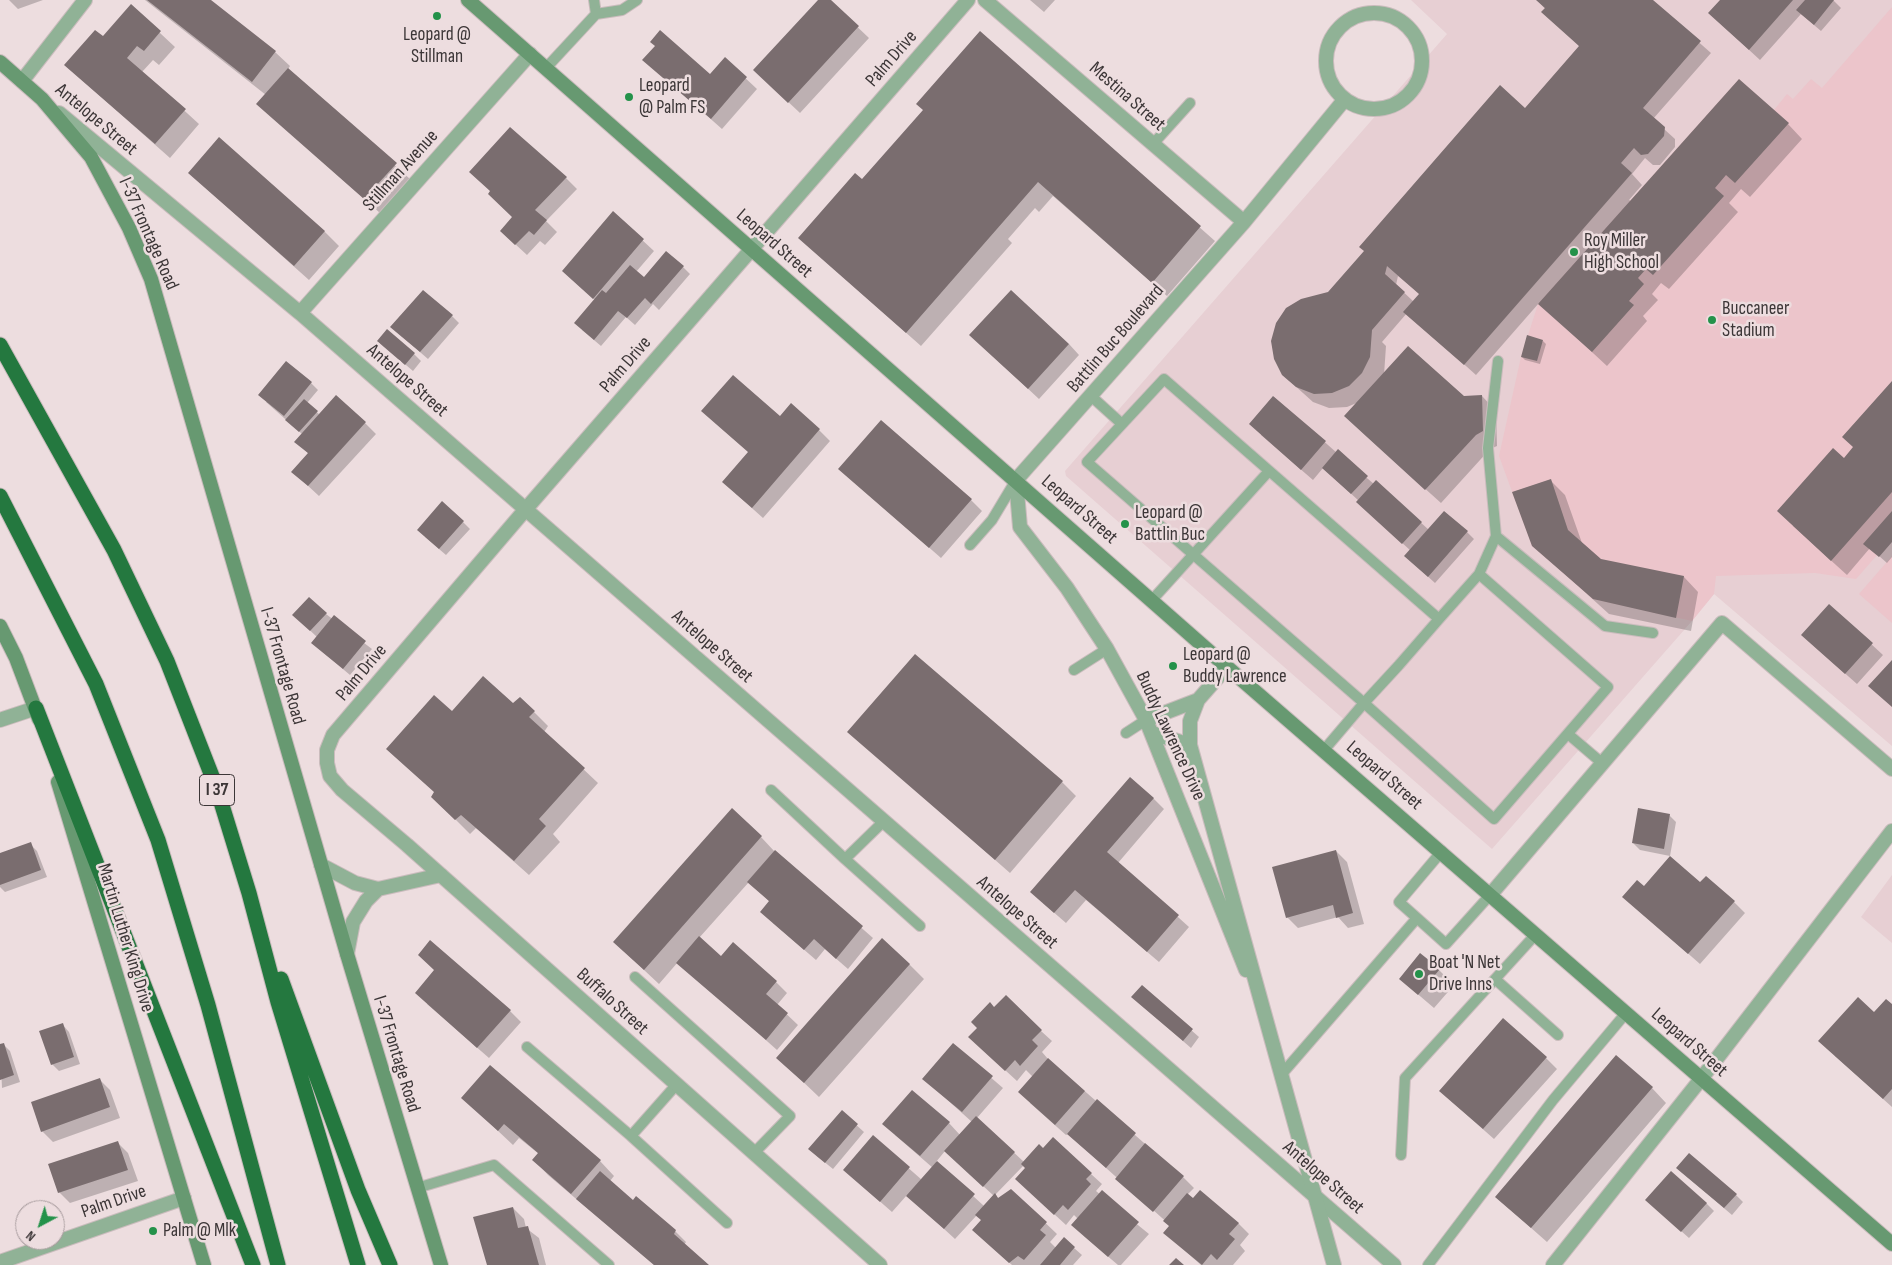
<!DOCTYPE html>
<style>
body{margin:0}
#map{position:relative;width:1892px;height:1265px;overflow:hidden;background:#eddddf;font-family:"Sofia Sans Condensed",sans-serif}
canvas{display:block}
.north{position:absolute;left:15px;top:1200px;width:50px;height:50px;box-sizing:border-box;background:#eddddf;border:1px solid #a69a9c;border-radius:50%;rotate:220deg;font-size:14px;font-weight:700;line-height:20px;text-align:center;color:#3c3637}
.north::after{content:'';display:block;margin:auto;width:18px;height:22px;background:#24924a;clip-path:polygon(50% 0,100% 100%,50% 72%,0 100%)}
</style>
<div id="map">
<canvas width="1892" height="1265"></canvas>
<div class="north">N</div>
</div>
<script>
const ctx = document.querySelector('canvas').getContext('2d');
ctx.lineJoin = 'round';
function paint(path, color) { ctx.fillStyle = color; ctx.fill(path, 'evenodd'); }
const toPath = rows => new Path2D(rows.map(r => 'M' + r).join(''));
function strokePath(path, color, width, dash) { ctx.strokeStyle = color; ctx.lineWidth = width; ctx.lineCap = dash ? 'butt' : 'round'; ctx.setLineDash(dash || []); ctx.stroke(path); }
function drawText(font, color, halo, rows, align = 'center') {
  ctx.font = font + ' "Sofia Sans Condensed",sans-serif'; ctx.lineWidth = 5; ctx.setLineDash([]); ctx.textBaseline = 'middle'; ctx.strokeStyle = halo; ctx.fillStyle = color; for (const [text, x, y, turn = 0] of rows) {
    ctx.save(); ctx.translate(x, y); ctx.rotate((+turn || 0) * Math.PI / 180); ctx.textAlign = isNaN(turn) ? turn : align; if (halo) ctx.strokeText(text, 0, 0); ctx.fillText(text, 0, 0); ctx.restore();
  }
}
paint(toPath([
 [1411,0,1892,0,1892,746,1714,594,1692,621,1492,849,1066,476,1065,471,1447,34],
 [1892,875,1892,943,1861,917]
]), '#e7cfd3');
paint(toPath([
 [1892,7,1892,538,1856,579,1815,573,1716,576,1714,594,1692,621,1593,599,1532,546,1499,456,1521,357,1538,304,1739,79,1774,110,1787,94,1793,99,1811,79,1822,88],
 [1892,556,1892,623,1859,594]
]), '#ecc5cb');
paint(toPath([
 [9,0,43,0,18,9],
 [145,0,209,0,275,52,290,66,288,69,410,179,380,213,258,104,266,95],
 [820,0,829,0,869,38,800,113,766,81],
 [1030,0,1055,0,1044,12],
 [1537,0,1651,0,1711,53,1653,119,1675,139,1675,147,1660,165,1653,165,1645,158,1632,174,1642,185,1629,200,1631,201,1788,124,1802,139,1750,197,1741,189,1729,203,1738,212,1669,289,1661,283,1652,294,1658,300,1643,316,1647,321,1607,366,1539,303,1476,375,1407,313,1382,342,1386,346,1384,375,1463,397,1482,396,1496,411,1497,446,1490,449,1441,503,1361,431,1359,402,1347,407,1329,408,1313,402,1283,375,1329,293,1526,109,1580,47],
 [1398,276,1420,294,1414,302,1396,285],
 [1722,0,1833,0,1841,8,1821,31,1801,14,1760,60,1721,24],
 [131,6,175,47,159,65,153,60,142,72,199,124,170,158,65,65,103,38],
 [980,33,1215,241,1167,296,1053,196,1039,212,1035,208,1008,239,1012,243,921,346,799,238,862,181,924,110],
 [725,59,757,89,722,129,644,60,710,76],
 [189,173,324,231,339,246,309,280],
 [566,178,577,189,546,221,557,232,545,245,540,241,527,255,501,231],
 [613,213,654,251,636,272,644,278,683,267,690,274,659,310,653,304,635,325,626,317,601,346,582,330,595,300,574,281],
 [452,316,459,323,428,359,399,334],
 [1543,341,1546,344,1540,364,1525,360,1522,357],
 [1069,344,1079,355,1039,399,982,346],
 [386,348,414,354,421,361,413,371],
 [311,383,318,390,307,403,320,415,365,423,376,434,319,496,293,472,309,454,296,442,302,434,266,402],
 [1892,383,1892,557,1887,563,1870,548,1847,575,1793,526,1854,447],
 [1274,397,1337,453,1374,484,1376,482,1429,530,1467,532,1474,539,1435,583,1413,563,1411,551,1365,509,1359,501,1323,468,1313,480,1261,435],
 [780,418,819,430,830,441,763,518,735,493],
 [851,479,971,500,982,511,941,558],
 [1551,481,1565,495,1582,543,1601,560,1684,577,1698,592,1691,631,1609,614,1533,545],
 [463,522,470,529,446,555,425,537],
 [1830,606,1883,655,1857,684,1814,646],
 [326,614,372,649,350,675,312,643,317,637,301,622],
 [520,698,548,726,544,732,598,783,553,834,560,842,529,875,476,828,470,834,447,811,435,793,452,712,513,705],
 [849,732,1062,782,1076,796,1010,873],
 [1153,798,1164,809,1118,863,1189,927,1159,962,1086,900,1066,923,1043,903],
 [1669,815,1676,822,1670,856,1640,850,1633,843],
 [761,837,775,852,873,938,848,969,825,949,816,960,773,923,770,902,749,882,699,938,721,957,776,982,787,993,777,1005,798,1025,777,1050,678,962,659,984,629,956],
 [30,844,37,851,47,877,5,892,0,887,0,855],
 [1336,851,1347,862,1364,924,1348,928,1338,917,1298,928,1287,917],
 [1700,883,1734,902,1745,913,1700,964,1635,907,1644,887],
 [909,964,924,979,819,1097,778,1058],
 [1439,970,1454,985,1434,1008,1400,979],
 [1142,987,1199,1037,1191,1048,1140,1004],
 [427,1004,510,1011,521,1022,489,1058],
 [1892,1006,1892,1107,1835,1056,1874,1014],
 [994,1009,1041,1031,1052,1041,1042,1052,1048,1059,1183,1177,1194,1188,1187,1195,1238,1223,1249,1234,1240,1245,1245,1251,1233,1265,1201,1265,1165,1233,1171,1226,1068,1134,1066,1135,1030,1103,1033,1077,1026,1070,1017,1081,981,1048],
 [62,1024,69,1032,80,1064,59,1071,52,1064],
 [3,1044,10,1051,20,1082,2,1088,0,1045],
 [953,1045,1003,1088,977,1118,1024,1162,1043,1150,1091,1174,1102,1184,1096,1191,1149,1234,1121,1265,1118,1265,1084,1236,1078,1219,1074,1215,1066,1225,1028,1190,1027,1168,1024,1165,995,1195,999,1199,1011,1190,1057,1234,1050,1242,1056,1248,1074,1248,1082,1255,1073,1265,1012,1265,985,1241,982,1220,977,1215,955,1239,907,1195,892,1212,844,1170,873,1137,922,1180,933,1168,895,1135,949,1123,960,1135,972,1122,924,1079],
 [945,1151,994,1196,984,1206,936,1162],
 [1546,1058,1557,1069,1494,1139,1451,1101],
 [99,1079,110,1090,120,1118,53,1142,42,1131],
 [1652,1088,1666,1103,1547,1242,1496,1197],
 [463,1098,600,1161,614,1176,610,1181,633,1201,675,1231,686,1242,684,1245,707,1265,654,1265,548,1175,534,1160,539,1154,519,1138,513,1145],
 [842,1112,864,1132,833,1169,817,1156],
 [117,1142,128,1153,138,1181,70,1203,59,1192],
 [1685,1175,1736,1195,1743,1202,1732,1215],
 [1706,1203,1714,1211,1689,1238,1654,1207],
 [513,1208,524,1219,526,1228,539,1238,546,1265,488,1265]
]), '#0003');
paint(toPath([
 [147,0,211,0,276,51,252,82],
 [818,0,831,0,859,26,788,103,753,70],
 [1536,0,1653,0,1701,41,1643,108,1665,127,1664,136,1648,154,1641,155,1634,148,1621,163,1632,173,1464,365,1403,312,1419,294,1387,266,1385,274,1405,292,1372,330,1370,357,1362,373,1349,386,1332,393,1314,394,1296,387,1282,375,1274,359,1271,341,1276,323,1286,308,1301,299,1328,292,1364,251,1359,247,1500,85,1525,108,1579,46,1541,12,1545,8],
 [1720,0,1793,0,1749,50,1708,13],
 [1805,0,1834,0,1814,25,1796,10],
 [131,4,161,31,144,51,137,46,127,58,186,109,155,144,64,65,95,30,103,36],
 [660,30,710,74,725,57,747,77,711,119,642,60,655,46,650,42],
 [980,31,1201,226,1152,283,1038,182,906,333,798,238,855,173,862,179,923,110,916,104],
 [288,68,397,163,364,199,256,104],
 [1739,79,1789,123,1735,183,1726,175,1715,188,1724,196,1653,275,1646,269,1638,278,1644,284,1629,301,1634,305,1592,352,1538,304],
 [510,127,567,177,535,210,547,220,534,235,529,231,515,245,500,231,512,217,488,194,490,191,469,172],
 [219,137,325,231,294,266,188,173],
 [613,211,644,239,593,299,562,271],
 [666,251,684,266,651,304,645,298,627,318,618,311,594,340,574,323,602,290,606,293,630,265,644,277],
 [423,290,453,315,420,352,390,327],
 [1011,290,1069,344,1028,389,969,335],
 [387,329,415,353,405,365,377,341],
 [1527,335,1543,340,1537,361,1521,357],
 [1408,346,1464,396,1482,395,1483,431,1476,435,1425,490,1344,416],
 [286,361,312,382,284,416,258,395],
 [733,375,780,416,791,403,820,429,752,508,722,482,748,452,701,411],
 [1892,381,1892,492,1831,561,1777,511,1833,448,1844,458,1853,447,1842,437],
 [336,395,366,422,308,486,291,472,308,453,294,442],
 [1273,396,1326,441,1301,470,1249,424],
 [304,399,318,411,299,432,285,420],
 [881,420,972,499,929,548,838,469],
 [1338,449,1368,476,1351,494,1322,468],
 [1551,479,1568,530,1601,559,1684,576,1676,618,1593,599,1532,546,1512,492],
 [1376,480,1422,522,1402,544,1356,502],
 [442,501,464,521,439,549,417,530],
 [1444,511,1468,531,1428,577,1404,556],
 [1892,511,1892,542,1879,557,1863,544],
 [309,597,327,613,310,631,292,615],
 [1829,604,1873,643,1845,674,1801,635],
 [334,615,366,641,343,669,311,643],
 [915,654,1063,781,995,860,847,732],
 [1892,660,1892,707,1868,686],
 [483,676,513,703,520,697,535,711,529,717,585,768,539,819,546,826,514,861,461,815,455,820,431,797,434,792,386,749,434,695,452,711],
 [1130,777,1154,798,1107,852,1179,915,1147,952,1075,890,1054,913,1030,892],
 [732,808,762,836,644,970,613,942],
 [1638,808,1670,814,1664,849,1632,843],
 [31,842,41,870,0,885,0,853],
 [775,850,863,926,836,959,814,939,804,950,760,912,769,901,747,882],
 [1336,850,1353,913,1336,918,1333,905,1286,918,1272,867],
 [1670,856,1700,882,1706,876,1735,901,1688,954,1622,897,1637,880,1644,886],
 [699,936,721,956,733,942,777,981,766,994,788,1013,766,1040,676,963],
 [882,938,910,964,804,1083,776,1058],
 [430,940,511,1010,477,1048,415,993,434,970,418,955],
 [1420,953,1440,969,1418,995,1399,979],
 [1142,985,1193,1029,1183,1041,1131,997],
 [1006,995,1042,1030,1032,1040,1038,1046,1020,1066,1015,1060,1005,1071,968,1037,977,1028,971,1022,990,1002,994,1007],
 [1858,997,1874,1012,1886,999,1892,1004,1892,1089,1883,1099,1818,1041],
 [1503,1018,1547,1057,1483,1129,1439,1091],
 [63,1023,74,1057,51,1065,39,1031],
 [4,1043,14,1075,0,1080,0,1044],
 [953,1043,993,1076,962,1112,922,1079],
 [1616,1055,1653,1087,1531,1228,1495,1197],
 [1048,1058,1085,1091,1055,1125,1018,1092],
 [490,1065,601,1160,571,1194,532,1160,538,1153,504,1124,498,1131,461,1098],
 [100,1078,110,1107,41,1132,31,1102],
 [912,1090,950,1122,920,1156,882,1124],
 [1097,1099,1136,1133,1106,1168,1067,1134],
 [842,1110,858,1124,825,1163,808,1149],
 [976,1116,1015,1152,983,1187,944,1151],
 [873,1135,910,1167,880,1202,843,1170],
 [1053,1137,1092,1173,1086,1179,1091,1184,1068,1210,1063,1205,1054,1215,1015,1179,1025,1168,1021,1164,1039,1144,1043,1148],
 [118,1141,128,1170,58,1193,48,1164],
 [1145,1143,1184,1176,1153,1212,1115,1179],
 [1689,1153,1737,1194,1724,1208,1676,1168],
 [937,1161,975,1194,944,1229,906,1196],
 [600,1171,633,1200,636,1196,676,1230,674,1234,709,1265,654,1265,576,1199],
 [1671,1171,1707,1203,1681,1232,1645,1200],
 [1011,1189,1047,1222,1040,1230,1046,1235,1024,1260,1018,1256,1009,1263,972,1230,981,1220,975,1215,995,1193,998,1198],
 [1102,1190,1139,1222,1108,1257,1071,1225],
 [1200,1190,1239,1223,1229,1234,1235,1239,1217,1260,1211,1254,1202,1265,1163,1233,1169,1226,1163,1221,1187,1193,1193,1198],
 [513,1207,518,1228,528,1226,539,1265,487,1265,473,1217],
 [1064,1237,1075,1247,1060,1265,1040,1265],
 [1176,1258,1184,1265,1169,1265]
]), '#7a6d6f');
const service = toPath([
 [594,0,596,14],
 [546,68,596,14,622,10,637,0],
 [1153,144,1190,103],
 [1091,396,1122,424],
 [1496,536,1605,626,1653,633],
 [970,545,992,520,1016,480],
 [1479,574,1496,536,1488,448,1498,361],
 [1152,600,1269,471],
 [1074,670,1107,649],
 [1126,733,1146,720],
 [1568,734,1602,763],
 [1324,750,1364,703,1399,665,1439,619,1479,574,1608,687,1494,819,1364,703,1087,462,1164,379,1439,619],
 [771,790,845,859,884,821],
 [845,859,920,926],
 [1417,918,1446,944,1491,894],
 [635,977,790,1116,754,1153],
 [1495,979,1558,1035],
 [527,1047,631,1136,677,1084],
 [1281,1075,1417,918,1399,902,1442,851],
 [631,1136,727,1223],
 [1401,1155,1405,1078,1536,934],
 [417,1188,494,1165,609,1265],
 [1428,1265,1553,1100,1626,1013]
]);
const minor = toPath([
 [985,0,1244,222],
 '1326 61a48 48 0 1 1 96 0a48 48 0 1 1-96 0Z',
 [22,81,85,0],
 [59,113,300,313,1394,1265],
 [300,313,530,54],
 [1016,480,1244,222,1345,99],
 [0,720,36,708],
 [321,865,355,883,378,889,441,875],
 [1491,894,1722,623,1892,769],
 [347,954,353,922,366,901,378,889],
 [0,1262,184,1198],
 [880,1265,407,845,342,790,330,776,327,763,327,750,333,735,525,510,968,0],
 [1553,1265,1701,1079,1892,831]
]);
const tertiary = toPath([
 [1016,480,1020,527,1067,588,1107,649,1146,720,1246,970],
 [1227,667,1198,700,1190,721,1190,745,1334,1265],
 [1146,720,1198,700],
 [1152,733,1190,745]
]);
const secondary = toPath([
 [468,0,1227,667,1892,1244],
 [0,62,42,99,91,157,129,228,151,279,347,954,441,1265],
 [0,626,16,658,39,719],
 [58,782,204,1265]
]);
const motorway = toPath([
 [0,345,114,550,167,661,217,789,249,893,278,1002,358,1265],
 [0,496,96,684,158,840,208,1005,278,1265],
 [36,708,253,1265],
 [281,979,358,1190,390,1265]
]);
strokePath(service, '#cabcbd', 12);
strokePath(minor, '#cabcbd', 16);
strokePath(tertiary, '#cabcbd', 16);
strokePath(secondary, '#cabcbd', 16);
strokePath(motorway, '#cabcbd', 17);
strokePath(service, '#90b296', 10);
strokePath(minor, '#90b296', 14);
strokePath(tertiary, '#90b296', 14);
strokePath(secondary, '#679971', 14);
strokePath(motorway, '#24783f', 15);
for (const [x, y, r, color] of [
 [437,16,5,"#24924a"],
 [629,97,5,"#24924a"],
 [1574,252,5,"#24924a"],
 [1712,320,5,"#24924a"],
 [1125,524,5,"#24924a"],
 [1173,666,5,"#24924a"],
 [1419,974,5,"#24924a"],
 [153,1231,5,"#24924a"]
]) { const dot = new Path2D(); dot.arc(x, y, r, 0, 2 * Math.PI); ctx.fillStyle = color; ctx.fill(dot); strokePath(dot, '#eddddf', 2); }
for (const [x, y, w] of [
 [217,790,35]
]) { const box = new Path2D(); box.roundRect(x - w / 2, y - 15.5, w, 31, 4); ctx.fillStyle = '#eddddf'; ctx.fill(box); strokePath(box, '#3c3637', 1); }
drawText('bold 18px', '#3c3637', null, [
 ["I 37",217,790]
]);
drawText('19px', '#3c3637', '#eddddf', [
 ["Leopard @",437,35,"center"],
 ["Stillman",437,57,"center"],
 ["Leopard",639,86],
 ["@ Palm FS",639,108],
 ["Roy Miller",1584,241],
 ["High School",1584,263],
 ["Buccaneer",1722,309],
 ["Stadium",1722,331],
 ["Leopard @",1135,513],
 ["Battlin Buc",1135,535],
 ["Leopard @",1183,655],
 ["Buddy Lawrence",1183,677],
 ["Boat 'N Net",1429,963],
 ["Drive Inns",1429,985],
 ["Palm @ Mlk",163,1231]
], 'left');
drawText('19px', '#3c3637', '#eddddf', [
 ["Palm Drive",892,59,-49],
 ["Mestina Street",1127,97,41],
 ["Antelope Street",96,120,40],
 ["Stillman Avenue",401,171,-48],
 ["I-37 Frontage Road",148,234,66],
 ["Leopard Street",774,244,41],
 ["Battlin Buc Boulevard",1116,339,-49],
 ["Palm Drive",626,365,-49],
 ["Antelope Street",407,381,41],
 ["Leopard Street",1079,510,41],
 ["Antelope Street",712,647,41],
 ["I-37 Frontage Road",282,666,74],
 ["Palm Drive",362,673,-50],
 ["Buddy Lawrence Drive",1170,736,65],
 ["Leopard Street",1384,776,41],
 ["Antelope Street",1017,913,41],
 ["Martin Luther King Drive",125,938,73],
 ["Buffalo Street",612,1002,42],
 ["Leopard Street",1689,1043,41],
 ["I-37 Frontage Road",396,1054,73],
 ["Antelope Street",1323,1178,41],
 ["Palm Drive",114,1202,-19]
]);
</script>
